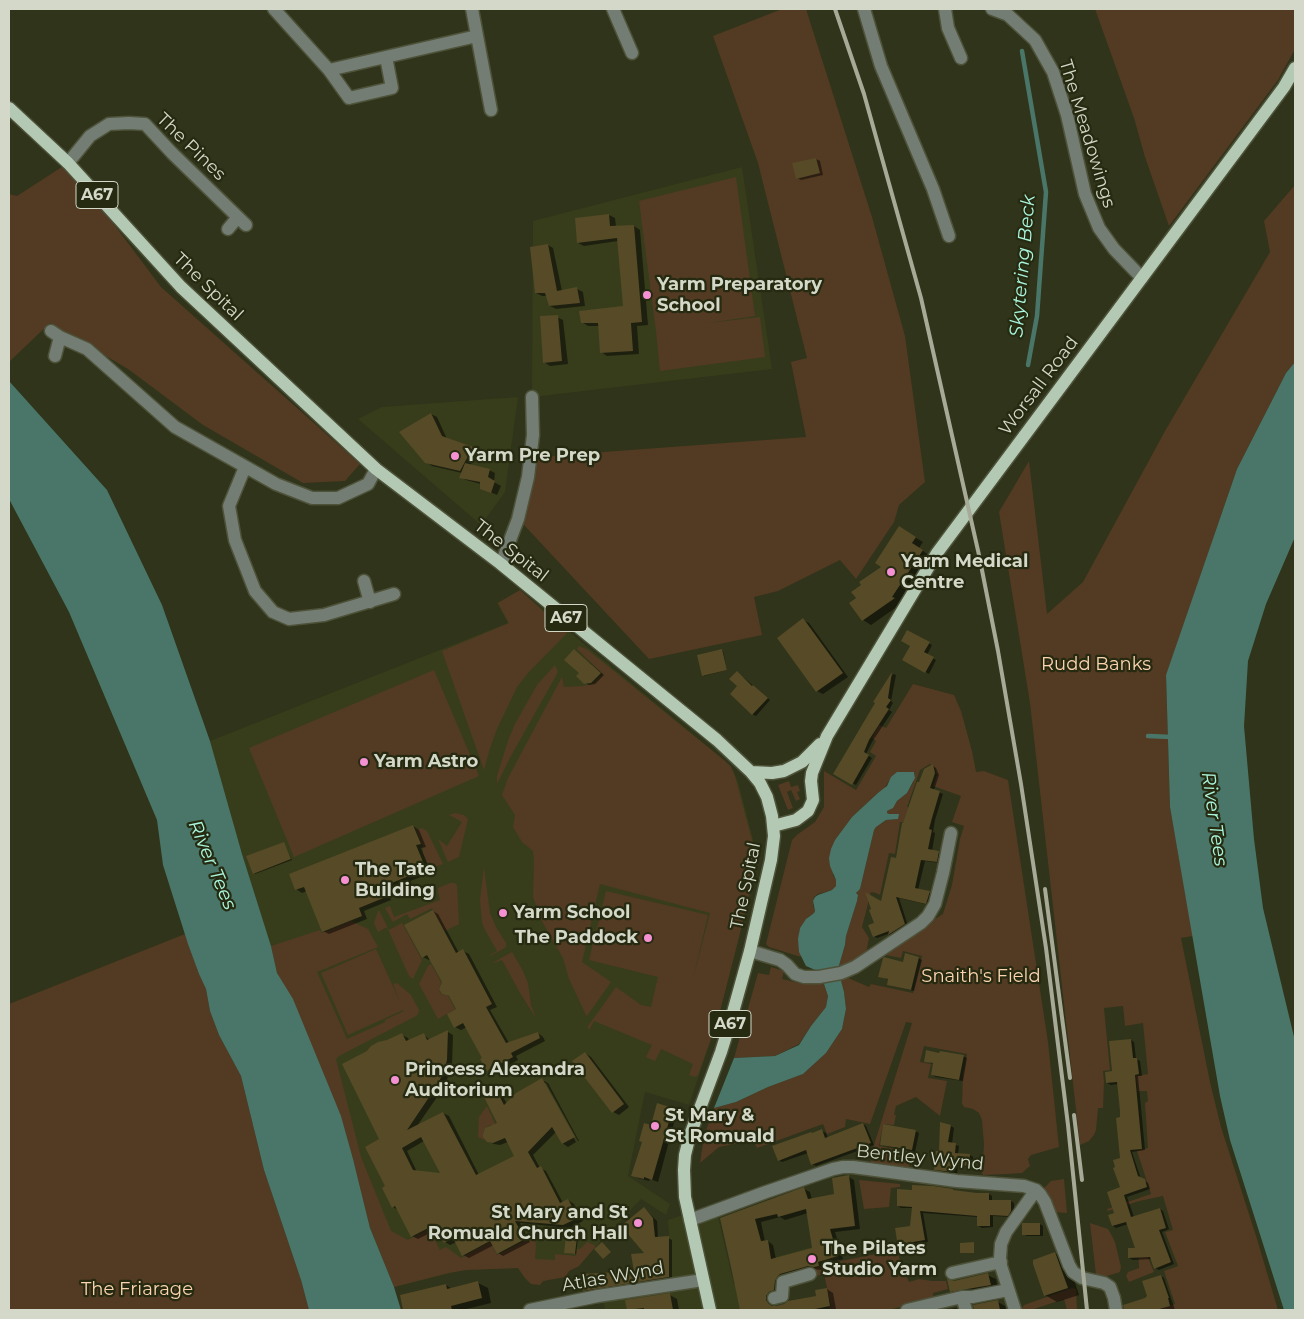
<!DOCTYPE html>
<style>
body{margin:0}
#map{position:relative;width:1304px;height:1319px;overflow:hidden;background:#2f341a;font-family:Montserrat,sans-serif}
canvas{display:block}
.frame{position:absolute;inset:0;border:10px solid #d4d8c8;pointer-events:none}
</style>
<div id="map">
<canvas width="1304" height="1319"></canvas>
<div class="frame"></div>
</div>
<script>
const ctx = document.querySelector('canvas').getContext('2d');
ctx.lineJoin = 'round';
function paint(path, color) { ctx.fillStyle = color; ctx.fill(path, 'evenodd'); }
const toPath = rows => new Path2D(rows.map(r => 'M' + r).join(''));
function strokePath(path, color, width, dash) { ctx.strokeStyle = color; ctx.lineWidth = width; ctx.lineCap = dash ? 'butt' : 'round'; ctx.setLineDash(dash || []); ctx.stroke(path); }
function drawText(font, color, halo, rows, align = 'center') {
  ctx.font = font + ' Montserrat,sans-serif'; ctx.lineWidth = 4.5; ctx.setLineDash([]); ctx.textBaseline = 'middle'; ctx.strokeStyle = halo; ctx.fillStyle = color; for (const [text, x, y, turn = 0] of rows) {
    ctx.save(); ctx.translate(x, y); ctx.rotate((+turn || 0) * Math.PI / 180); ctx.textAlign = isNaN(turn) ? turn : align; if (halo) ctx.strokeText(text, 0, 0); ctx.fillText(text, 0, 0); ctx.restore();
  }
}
paint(toPath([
 [742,167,772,369,532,397,533,221],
 [518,397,505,492,481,525,358,419,382,407],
 [520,590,578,639,731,766,738,782,757,855,758,863,718,1019,689,1105,645,1092,628,1176,670,1204,666,1215,641,1199,599,1243,579,1266,569,1271,565,1277,543,1281,540,1285,531,1284,525,1278,518,1268,466,1270,449,1273,394,1287,277,973,271,946,242,854,210,741,508,623,497,603],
 [715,1204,734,1285,751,1282,769,1259,834,1241,840,1262,781,1277,775,1301,776,1310,605,1310,602,1293,669,1283,669,1233,668,1220]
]), '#373d1b');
paint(toPath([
 [782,9,806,9,872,217,905,336,925,482,899,505,894,522,856,579,840,560,778,591,754,597,762,635,649,659,524,525,536,457,806,437,791,362,807,358,758,163,713,36],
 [1095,9,1295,9,1295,49,1278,80,1169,226,1145,157,1134,118],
 [68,163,161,287,360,464,345,481,303,483,203,425,128,369,50,323,9,362,9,194,17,196],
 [736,177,755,316,708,323,760,317,765,357,660,371,656,331,639,201],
 [1295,185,1295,362,1286,373,1237,469,1166,676,1170,807,1193,936,1181,938,1210,1082,1221,1127,1257,1239,1278,1310,1181,1310,1181,1309,1176,1310,1157,1310,1175,1304,1164,1271,1178,1266,1165,1232,1173,1230,1163,1196,1139,1201,1108,1211,1107,1209,1151,1194,1137,1151,1148,1148,1145,1103,1148,1101,1147,1091,1138,1091,1136,1076,1148,1074,1143,1023,1125,1026,1123,1006,1104,1008,1110,1070,1103,1071,1104,1082,1103,1108,1098,1108,1096,1130,1094,1135,1089,1141,1080,1145,1030,703,999,512,1029,461,1047,614,1083,582,1165,431,1270,252,1264,221],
 [520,590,567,633,528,673,517,687,497,729,490,748,484,770,442,651,509,623,498,603],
 [579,646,588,650,725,761,731,767,735,776,756,855,757,862,736,949,718,1019,698,1075,695,1077,689,1075,693,1064,661,1049,655,1061,646,1057,652,1045,594,1021,589,1030,588,1029,588,1026,616,987,641,1005,651,1007,658,977,589,960,606,891,708,915,693,979,710,913,600,884,582,962,611,982,587,1016,586,1015,569,979,563,958,543,923,533,897,534,861,533,851,522,842,513,827,515,815,502,795,508,778,562,677,564,687,582,686,593,684,603,674,577,649],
 [555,665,558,672,511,756,497,784,497,776,500,766,509,738,515,724,537,685],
 [434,670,479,776,294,857,249,748],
 [913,684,954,695,961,711,972,751,976,772,984,771,1008,780,1048,1042,1059,1147,1031,1155,1028,1159,1030,1166,1022,1173,1007,1174,983,1175,982,1173,984,1145,982,1120,979,1113,973,1109,964,1107,962,1104,963,1074,967,1054,924,1046,920,1062,931,1064,928,1078,947,1081,940,1116,916,1097,896,1106,894,1115,896,1115,894,1125,883,1124,879,1146,912,1152,909,1169,871,1162,874,1145,912,1023,906,1022,870,1124,846,1119,845,1127,827,1134,823,1124,757,1148,754,1142,749,1141,719,1147,700,1163,704,1136,714,1108,736,1102,768,1087,803,1074,826,1053,842,1029,846,1010,844,992,840,978,846,977,869,987,871,984,913,993,922,956,903,951,901,958,886,955,887,949,943,914,952,885,960,839,964,826,952,822,961,796,933,786,937,775,934,766,930,764,920,770,907,807,916,810,915,824,900,822,895,854,889,853,880,895,876,893,871,892,862,927,869,938,866,954,838,969,845,946,846,936,857,901,858,895,856,893,860,889,874,830,876,827,886,820,898,819,898,814,887,814,887,811,894,806,897,801,907,793,913,783,915,774,914,772,910,772,889,781,884,789,879,792,852,817,835,840,833,875,836,880,837,886,832,890,818,894,814,897,813,905,815,911,814,913,808,917,800,928,799,933,799,947,801,957,769,947,766,944,792,840,798,834,815,822,824,807,824,771,856,790,876,756,870,752,876,741,872,738,876,730,879,725,886,728],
 [789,781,791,787,798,785,800,791,797,792,800,799,796,801,791,790,787,792,793,808,788,810,778,785],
 [455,813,464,815,468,819,459,857,448,862,438,839,447,846,462,822,449,815],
 [422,828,427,831,443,864,430,869,423,853,423,846,416,830],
 [484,867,490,913,496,927,506,943,506,946,505,948,490,956,490,955,497,951,484,928,482,922,480,900],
 [450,883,454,883,457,885,459,924,445,931,432,908,410,919,407,914,393,922,385,908,390,906,394,917,440,900,438,891,438,888],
 [379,910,389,930,402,923,422,960,413,979,409,976,387,927,378,932,374,923,378,911],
 [351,921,368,929,378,947,317,972,347,1039,385,1022,385,1020,404,1011,403,1010,348,1035,321,973,376,949,400,1002,393,984,397,983,411,995,419,1010,418,1014,416,1016,339,1056,336,1059,361,1157,391,1231,408,1240,429,1229,440,1250,446,1247,461,1258,490,1242,497,1255,525,1241,530,1229,534,1230,536,1246,535,1259,555,1260,555,1254,576,1256,577,1249,580,1249,587,1242,596,1246,579,1266,569,1271,565,1277,543,1281,540,1285,531,1284,525,1278,518,1268,466,1270,449,1273,394,1287,370,1228,353,1159,341,1116,277,973,271,946,320,930,322,933],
 [185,934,199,974,206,989,210,1011,219,1035,241,1076,264,1170,301,1280,309,1310,9,1310,9,1004],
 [512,952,522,969,528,983,531,1005,536,1018,520,993,502,960,494,963,494,962],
 [431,964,441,982,439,989,441,994,448,996,455,1009,438,1019,419,984,428,966],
 [771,967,784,971,782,979,804,984,823,981,828,996,826,1007,811,1026,799,1044,775,1056,734,1058,758,973,769,975],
 [487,1106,496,1126,490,1125,485,1128,483,1134,485,1140,478,1137,479,1117],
 [1064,1179,1067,1213,1053,1212,1044,1188,1051,1181],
 [859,1180,900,1184,900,1187,891,1188,889,1207,864,1209],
 [1090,1223,1108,1229,1111,1234,1115,1242,1121,1267,1120,1272,1117,1273,1107,1276,1096,1275],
 [1141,1241,1154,1272,1129,1282,1126,1276,1128,1272,1139,1268,1138,1242],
 [896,1250,909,1282,919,1279,932,1281,946,1281,948,1289,933,1293,934,1299,888,1310,830,1310,829,1307,831,1306,824,1274,812,1277,810,1269,841,1261],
 [1072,1288,1076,1289,1077,1310,1067,1310,1064,1299,1031,1310,1021,1310,1024,1305]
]), '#533a23');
paint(toPath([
 [1295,362,1295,537,1266,604,1248,661,1244,726,1254,839,1263,908,1295,1041,1295,1310,1284,1310,1230,1140,1220,1096,1170,807,1166,675,1237,469,1286,373],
 [9,381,107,490,162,605,210,741,242,854,271,946,277,973,293,999,341,1116,353,1159,370,1228,394,1287,401,1310,309,1310,301,1280,264,1170,241,1076,219,1035,210,1011,206,989,199,974,188,944,163,865,157,820,69,612,9,499],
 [897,772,914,772,915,778,907,793,897,801,893,808,887,811,887,813,889,814,899,814,898,819,886,820,876,827,874,830,860,889,856,893,858,895,857,901,846,936,845,945,838,969,844,992,846,1009,842,1029,826,1053,803,1074,768,1087,736,1102,714,1108,734,1058,775,1056,799,1045,811,1026,826,1007,828,996,820,972,806,966,799,952,798,939,800,928,806,919,814,913,815,911,813,901,815,897,818,895,832,890,836,886,836,880,830,866,829,858,831,849,835,840,852,817,879,792,887,786,891,777]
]), '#497668');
paint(toPath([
 [816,159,820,161,823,175,801,180,797,178],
 [609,215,615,218,616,227,634,226,640,230,648,325,637,326,639,354,607,356,601,352,599,326,588,326,582,322,625,308,618,241,584,246,578,243],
 [548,245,553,248,562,291,577,289,583,292,585,306,556,309,550,306,547,296,542,296,536,293],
 [557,317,563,320,568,364,550,366,544,362],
 [431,414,437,417,447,439,478,452,470,466,489,470,495,473,494,482,501,486,497,495,481,488,481,484,466,480,461,477,462,473,432,466,426,462],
 [899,528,923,542,919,548,930,556,899,603,901,604,871,625,863,620,850,603,857,598,884,567],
 [803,620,809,623,848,677,823,694,817,691],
 [908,632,932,645,927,655,936,660,929,674,903,659,911,645],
 [575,650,604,675,595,684,589,685,585,683,581,673],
 [721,650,723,651,727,670,704,676,703,675],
 [737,672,770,700,756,716,752,714,739,686],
 [893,674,896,675,891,701,893,703,889,710,892,712,872,742,866,754,872,758,856,785,835,774,877,702,875,701],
 [933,766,936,768,939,775,934,790,943,794,935,820,933,832,935,833,932,851,942,854,940,863,925,861,918,890,933,894,929,905,899,898,908,926,892,936,888,934,877,938,874,936,876,924,897,860,920,784],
 [413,826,419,830,426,847,421,848,431,873,387,890,391,900,364,911,367,919,329,934,323,931,307,891,302,893,296,889],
 [284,844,292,860,255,874,254,873],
 [433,911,438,914,459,953,463,951,469,954,497,1007,490,1010,509,1043,538,1033,543,1037,545,1041,516,1056,518,1060,493,1074,488,1070,483,1058,467,1027,461,1030,455,1027,458,1010,451,997,443,993,443,982,431,959,429,960,423,957],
 [918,958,922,960,914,991,892,986,888,984,889,980,880,976,904,963],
 [448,1032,453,1035,452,1064,448,1077,442,1090,417,1126,443,1113,449,1116,479,1175,516,1156,508,1142,500,1145,494,1144,488,1141,499,1123,497,1092,502,1095,507,1104,542,1080,548,1083,579,1141,578,1141,546,1083,543,1083,576,1142,568,1147,562,1143,556,1132,533,1155,540,1168,546,1171,563,1203,568,1200,574,1204,583,1221,570,1228,520,1223,530,1242,503,1256,498,1253,494,1245,469,1258,463,1255,457,1242,450,1245,445,1242,438,1229,418,1239,412,1236,398,1210,393,1207,387,1187,381,1140,402,1035,408,1038,409,1041,424,1035,430,1040],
 [424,1141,442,1175,417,1172,407,1151],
 [1131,1040,1134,1042,1136,1059,1140,1061,1142,1076,1138,1076,1145,1150,1132,1152,1141,1179,1148,1183,1150,1189,1127,1197,1134,1217,1160,1209,1163,1211,1169,1229,1162,1232,1174,1264,1159,1270,1155,1268,1152,1259,1133,1260,1129,1258,1136,1249,1128,1224,1116,1228,1113,1226,1122,1188,1121,1118,1118,1084,1111,1085,1107,1083],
 [585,1053,591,1057,629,1107,619,1115,613,1112],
 [963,1056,967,1058,963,1081,936,1077,932,1075,934,1064,925,1061],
 [672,1109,677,1112,658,1182,650,1179,649,1181,638,1178,633,1175,652,1127],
 [863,1124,866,1126,874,1145,816,1166,812,1164,808,1153,782,1162,779,1160,822,1131,826,1133,828,1138],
 [942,1124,951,1126,954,1128,952,1144,959,1146,958,1154,970,1155,973,1157,972,1167,958,1166,957,1174,939,1171,936,1169,940,1153],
 [915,1131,919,1133,915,1152,885,1146,881,1144],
 [849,1177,854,1180,860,1229,835,1232,843,1259,823,1265,825,1269,821,1270,814,1269,786,1277,774,1296,771,1304,773,1307,817,1297,827,1289,833,1293,836,1309,830,1310,741,1310,721,1218,804,1189,810,1192,812,1200,835,1195],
 [808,1213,814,1249,776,1259,773,1245,768,1241,765,1242,761,1222,780,1217,785,1220],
 [956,1192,989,1194,992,1196,992,1201,1011,1201,1014,1203,1014,1214,1012,1217,993,1216,993,1227,982,1228,979,1226,978,1217,923,1213,928,1242,916,1244,917,1246,902,1248,899,1246,911,1227,913,1208,901,1208,898,1206],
 [644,1208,657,1221,658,1238,668,1238,672,1240,672,1279,588,1292,584,1290,627,1272,636,1279,647,1254],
 [1040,1224,1043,1226,1043,1236,1027,1236,1023,1234],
 [576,1238,578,1239,576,1254,567,1253],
 [1055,1253,1068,1261,1079,1295,1057,1302,1045,1295],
 [987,1275,996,1279,998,1289,959,1295,951,1291,954,1282],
 [1161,1276,1164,1278,1175,1310,1131,1310,1129,1305,1146,1299],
 [478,1283,488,1288,491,1303,462,1310,405,1310,401,1296,446,1285,452,1289],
 [670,1295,677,1299,679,1310,628,1310,627,1301],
 [998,1302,1005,1306,1006,1310,975,1310,974,1306],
 [956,1308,960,1310,947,1310]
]), '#0007');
strokePath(toPath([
 [1022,51,1046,192,1037,316,1028,365],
 [1148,736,1172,737]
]), '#497668', 4.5);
paint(toPath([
 [816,158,820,173,796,179,792,163],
 [609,214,610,226,634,225,642,322,631,323,633,351,600,353,598,323,581,323,579,311,623,306,617,238,577,243,575,218],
 [548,244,557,291,577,287,580,303,549,306,545,293,535,293,530,247],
 [558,315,562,361,543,363,540,316],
 [431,413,442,436,473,447,460,471,425,463,399,432],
 [465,463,490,469,488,477,495,481,491,493,480,489,480,482,459,478],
 [899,526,916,537,912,543,923,550,892,597,895,598,862,621,849,603,856,598,851,592,861,585,859,582,881,567,875,563],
 [803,618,843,673,816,692,777,638],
 [907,630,930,642,924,652,934,657,925,673,902,660,910,646,901,641],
 [574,649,601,673,591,683,584,684,576,676,579,673,564,660],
 [722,649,727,670,702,676,697,655],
 [737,671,752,686,753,685,768,698,752,715,730,694,737,686,729,679],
 [892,672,888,698,891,700,886,707,889,709,869,740,864,752,869,755,852,785,833,774,875,703,873,702],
 [933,764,935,773,930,788,940,791,932,818,929,829,932,830,928,849,939,851,937,862,921,860,915,888,930,891,927,901,926,904,896,897,905,924,888,935,889,931,873,937,868,925,874,923,869,910,871,909,865,892,881,901,891,857,896,858,902,823,903,823,917,782,919,782,924,769],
 [413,825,421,844,416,845,426,869,382,887,386,897,359,908,362,916,322,932,304,887,295,890,289,874],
 [284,842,291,859,253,874,246,856],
 [433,910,456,953,463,949,492,1004,486,1007,506,1043,538,1032,540,1038,511,1053,513,1057,487,1071,480,1059,482,1058,463,1023,454,1028,447,1014,456,1009,449,996,442,994,439,989,442,982,427,955,422,958,404,925],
 [905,953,919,957,911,990,887,985,888,979,878,977,883,958,884,957,903,962],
 [448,1030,447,1060,443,1074,436,1087,407,1130,443,1112,476,1175,514,1156,505,1138,493,1143,487,1142,483,1137,483,1134,485,1128,497,1123,484,1097,497,1091,504,1105,516,1093,542,1078,575,1137,562,1144,552,1127,528,1152,537,1168,541,1166,560,1203,568,1199,578,1218,563,1225,515,1221,525,1239,497,1254,490,1241,462,1256,453,1238,444,1243,434,1225,411,1237,395,1206,392,1208,382,1188,385,1186,365,1147,379,1139,342,1064,367,1051,371,1046,378,1042,387,1040,402,1033,406,1041,424,1033,427,1040],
 [421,1137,440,1173,413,1170,402,1148],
 [1131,1039,1133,1058,1137,1058,1139,1074,1135,1075,1142,1149,1130,1150,1138,1176,1145,1179,1147,1187,1124,1195,1131,1217,1160,1208,1166,1228,1159,1230,1171,1262,1154,1269,1150,1257,1128,1258,1128,1248,1135,1248,1126,1222,1112,1226,1108,1215,1114,1213,1107,1192,1120,1187,1113,1168,1115,1167,1113,1160,1120,1158,1116,1118,1120,1117,1120,1111,1117,1082,1106,1083,1105,1072,1112,1071,1109,1041],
 [926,1050,939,1053,940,1051,964,1055,959,1080,931,1075,933,1063,924,1062],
 [585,1052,624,1104,612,1113,572,1061],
 [657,1103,673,1108,652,1180,644,1177,644,1179,631,1176,642,1142,639,1141,644,1123,651,1125],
 [940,1122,951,1125,948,1142,956,1143,955,1153,970,1154,969,1166,955,1165,954,1172,934,1170,936,1151,939,1151],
 [863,1123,871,1143,811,1165,806,1150,778,1161,772,1146,811,1132,812,1133,822,1129,825,1138],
 [883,1124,916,1130,912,1150,880,1145],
 [849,1175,855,1226,830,1229,838,1256,818,1262,819,1266,814,1267,808,1266,780,1274,777,1277,775,1281,774,1290,769,1292,766,1296,766,1300,769,1304,772,1306,776,1306,784,1304,788,1301,816,1296,815,1290,827,1288,830,1306,810,1310,740,1310,731,1267,720,1218,804,1187,808,1199,834,1194,832,1178],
 [806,1209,812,1248,771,1259,768,1240,761,1241,755,1219,777,1214,778,1217],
 [912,1185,933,1186,953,1189,953,1190,977,1193,989,1193,989,1200,1011,1200,1011,1211,1008,1216,990,1215,990,1226,977,1226,977,1216,920,1211,925,1240,913,1242,914,1244,898,1247,895,1228,910,1226,912,1207,897,1206,897,1189,912,1190],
 [644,1207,653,1218,655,1237,669,1236,669,1277,583,1291,580,1274,620,1272,628,1271,635,1278,631,1254,644,1253,621,1226],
 [1022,1223,1040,1223,1040,1235,1022,1235],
 [566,1236,577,1237,575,1254,564,1253],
 [602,1242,611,1252,603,1259,594,1249],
 [974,1242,974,1253,960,1253,960,1243],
 [1055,1252,1068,1288,1044,1296,1033,1264,1033,1260],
 [988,1273,991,1285,950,1292,947,1279,954,1281],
 [1161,1275,1169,1298,1168,1298,1170,1306,1156,1310,1124,1310,1123,1305,1145,1298,1147,1296,1142,1281],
 [478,1281,482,1298,451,1306,452,1310,403,1310,400,1295,446,1284,447,1289],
 [670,1293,673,1310,644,1310,644,1308,627,1310,625,1300],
 [998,1300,1000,1310,974,1310,973,1305]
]), '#564a27');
const minor = toPath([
 [274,9,329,70,349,98,392,88,386,57],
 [472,9,491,110],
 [613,9,632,53],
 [864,9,881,66,933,189,949,236],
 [945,9,948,28,961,58],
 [992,9,1008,15,1035,40,1053,72,1067,115,1085,194,1099,228,1114,249,1142,278],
 [329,70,477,36],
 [68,163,90,136,109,124,129,123,145,124,172,153,246,225],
 [228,229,238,217],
 [51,331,60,337,87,349,175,427,276,484,312,498,338,498,368,484,376,469],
 [55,356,60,337],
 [245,467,229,506,235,540,255,591,273,612,289,619,324,615,394,594],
 [501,564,518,519,528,477,533,435,532,397],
 [364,581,370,602],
 [750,951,780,960,787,965,795,974,804,977,819,977,841,973,855,967,921,923,928,916,935,904,943,873,951,833],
 [690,1220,766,1192,833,1169,843,1167,853,1167,957,1181,1024,1186,1036,1190,1040,1194,1045,1202,1069,1265,1073,1272,1082,1278,1104,1283,1110,1287,1114,1298,1116,1310],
 [952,1273,1001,1262],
 [962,1297,966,1310],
 [774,1298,782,1296,783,1282,810,1274],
 [530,1310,598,1296,703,1280],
 [907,1310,962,1297,972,1297,1008,1290],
 [1015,1310,1001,1266,1000,1258,1001,1244,1006,1232,1036,1190]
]);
const major = toPath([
 [9,108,68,163,181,287,376,469,501,564,717,740,751,772,760,783,767,797,772,816,774,836,771,860,750,951,730,1023,721,1052,690,1135,685,1155,684,1170,685,1197,710,1310],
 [751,772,772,773,784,771,802,762,820,744],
 [773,826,796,820,808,811,813,800,811,781,812,773,827,736,937,553,1284,87,1295,68]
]);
strokePath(minor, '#4d5239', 15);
strokePath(major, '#4d5239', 15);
strokePath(minor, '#737d73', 12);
strokePath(major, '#b4c9b4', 12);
strokePath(toPath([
 [835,9,864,94,921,298,979,555,998,651,1021,784,1046,948,1068,1125,1087,1310],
 [1045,889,1070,1078],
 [1074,1115,1082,1180]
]), '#a6aa97', 4);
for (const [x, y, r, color] of [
 [647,295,5,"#f591d2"],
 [455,456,5,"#f591d2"],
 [891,572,5,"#f591d2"],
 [364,762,5,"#f591d2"],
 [345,880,5,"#f591d2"],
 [503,913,5,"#f591d2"],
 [648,938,5,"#f591d2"],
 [395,1080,5,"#f591d2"],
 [655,1126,5,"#f591d2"],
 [638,1223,5,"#f591d2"],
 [812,1259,5,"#f591d2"]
]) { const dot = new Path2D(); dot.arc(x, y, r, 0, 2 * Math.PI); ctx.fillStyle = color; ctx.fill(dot); strokePath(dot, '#252a10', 2); }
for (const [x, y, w] of [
 [97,195,42],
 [566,618,42],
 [730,1024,42]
]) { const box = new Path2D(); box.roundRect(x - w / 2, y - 13.5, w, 27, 4); ctx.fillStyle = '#252a10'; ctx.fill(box); strokePath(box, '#d4d8c8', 1); }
drawText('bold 16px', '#d4d8c8', null, [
 ["A67",97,195],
 ["A67",566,618],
 ["A67",730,1024]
]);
drawText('18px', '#d4d8c8', '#252a10', [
 ["The Meadowings",1087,134,73],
 ["The Pines",191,147,44],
 ["The Spital",208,287,44],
 ["Worsall Road",1039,386,-53],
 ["The Spital",511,551,38],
 ["The Spital",746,886,-78],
 ["Bentley Wynd",920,1158,6],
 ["Atlas Wynd",613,1277,-10]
]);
drawText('bold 18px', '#d4d8c8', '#252a10', [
 ["Yarm Preparatory",657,285],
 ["School",657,306],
 ["Yarm Pre Prep",465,456],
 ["Yarm Medical",901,562],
 ["Centre",901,583],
 ["Yarm Astro",374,762],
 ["The Tate",355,870],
 ["Building",355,891],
 ["Yarm School",513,913],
 ["The Paddock",638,938,"right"],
 ["Princess Alexandra",405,1070],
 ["Auditorium",405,1091],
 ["St Mary &",665,1116],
 ["St Romuald",665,1137],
 ["St Mary and St",628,1213,"right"],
 ["Romuald Church Hall",628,1234,"right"],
 ["The Pilates",822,1249],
 ["Studio Yarm",822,1270]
], 'left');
drawText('18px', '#fdd4af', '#252a10', [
 ["Rudd Banks",1096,665],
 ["Snaith's Field",981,977],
 ["The Friarage",137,1290]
]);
drawText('italic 19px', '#aaf7df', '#252a10', [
 ["Skytering Beck",1023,266,-85],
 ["River Tees",1214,819,82],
 ["River Tees",212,865,67]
]);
</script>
